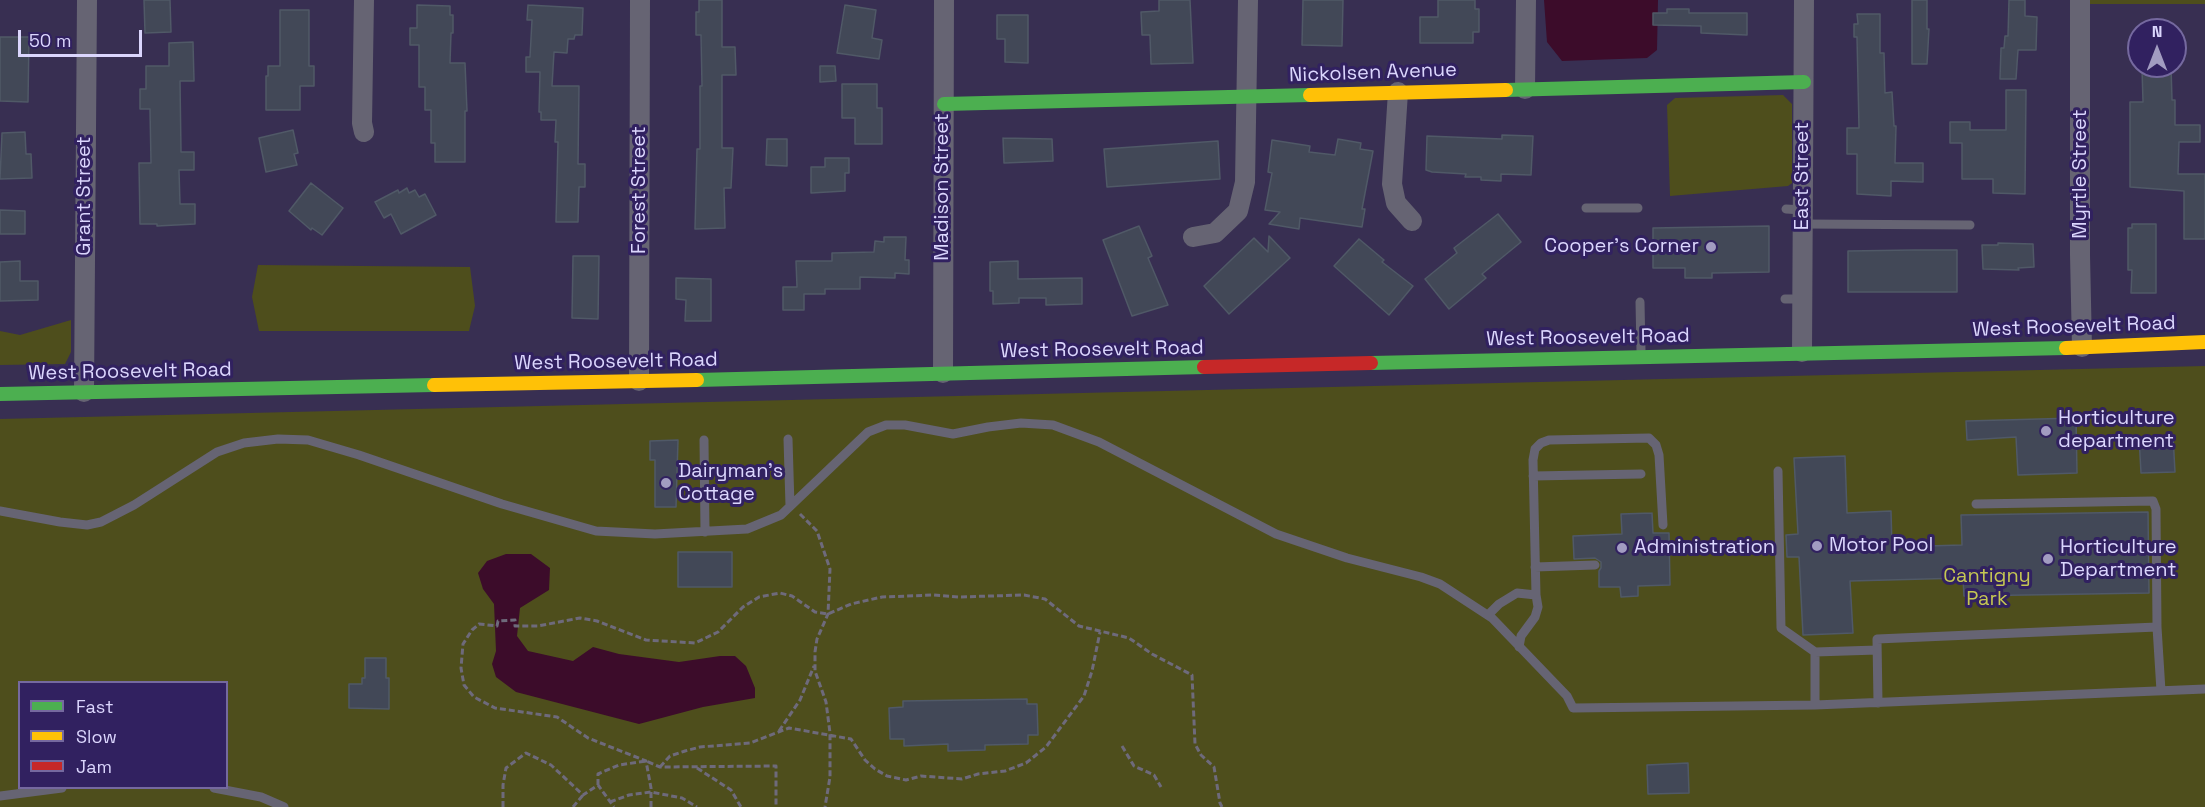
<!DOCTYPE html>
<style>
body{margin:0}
#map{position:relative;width:2205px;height:807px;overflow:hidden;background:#382f52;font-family:"Space Grotesk",sans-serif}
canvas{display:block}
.legend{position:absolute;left:18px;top:681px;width:210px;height:108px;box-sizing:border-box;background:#312160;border:2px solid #75699f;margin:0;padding:8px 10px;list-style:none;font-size:18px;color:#dbd6fd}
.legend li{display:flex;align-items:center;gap:12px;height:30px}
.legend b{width:30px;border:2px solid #75699f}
.north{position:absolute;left:2127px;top:18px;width:60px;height:60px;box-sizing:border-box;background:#312160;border:2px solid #75699f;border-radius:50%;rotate:0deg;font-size:16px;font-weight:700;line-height:24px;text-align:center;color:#dbd6fd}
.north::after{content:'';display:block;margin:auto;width:21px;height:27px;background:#a29cc1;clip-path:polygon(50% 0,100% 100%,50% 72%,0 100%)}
.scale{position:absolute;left:18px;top:30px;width:124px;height:27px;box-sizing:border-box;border:3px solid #dbd6fd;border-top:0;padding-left:8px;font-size:18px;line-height:21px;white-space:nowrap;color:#dbd6fd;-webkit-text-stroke:4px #312160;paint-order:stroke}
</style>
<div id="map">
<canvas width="2205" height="807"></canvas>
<ul class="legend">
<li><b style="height:8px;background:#4caf50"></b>Fast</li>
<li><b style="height:8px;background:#ffc107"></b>Slow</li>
<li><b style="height:8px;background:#c62828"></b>Jam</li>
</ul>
<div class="north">N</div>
<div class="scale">50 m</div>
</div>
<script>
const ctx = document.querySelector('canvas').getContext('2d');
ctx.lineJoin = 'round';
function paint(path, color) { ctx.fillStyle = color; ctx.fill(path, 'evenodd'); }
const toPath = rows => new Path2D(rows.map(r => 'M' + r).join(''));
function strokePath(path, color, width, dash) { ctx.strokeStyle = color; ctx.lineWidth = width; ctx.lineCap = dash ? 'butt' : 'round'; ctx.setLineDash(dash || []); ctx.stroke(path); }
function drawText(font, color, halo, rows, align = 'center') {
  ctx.font = font + ' "Space Grotesk",sans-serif'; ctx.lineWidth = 6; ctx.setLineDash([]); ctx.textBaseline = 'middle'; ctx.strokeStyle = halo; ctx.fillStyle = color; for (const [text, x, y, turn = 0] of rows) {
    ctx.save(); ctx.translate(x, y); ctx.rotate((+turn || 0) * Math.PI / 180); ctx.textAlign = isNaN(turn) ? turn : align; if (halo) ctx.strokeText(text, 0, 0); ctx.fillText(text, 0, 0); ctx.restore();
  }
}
paint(toPath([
 [2074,0,2205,0,2205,4,2074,4],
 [1783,95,1792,104,1792,183,1788,186,1670,196,1667,105,1675,98],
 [258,265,470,267,475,306,469,331,259,331,252,297],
 [71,320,71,352,65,364,0,365,0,331,20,335],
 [2205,366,2205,807,0,807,0,419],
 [20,682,226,682,226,788,20,788]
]), '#4e4e1c');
paint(toPath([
 [1544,0,1658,0,1657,50,1647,58,1562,61,1547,42],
 [506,554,531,554,550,568,549,590,520,608,517,636,528,651,573,661,593,647,619,654,679,662,720,656,735,656,746,666,755,688,755,698,703,707,639,724,516,692,496,677,492,664,496,651,494,604,483,589,478,573,487,561]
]), '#3c0c2a');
const building = toPath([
 [144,0,170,0,171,32,145,33,144,0],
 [699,0,722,0,722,47,735,47,736,75,722,75,722,148,733,148,731,188,724,188,725,228,695,229,697,149,700,149,700,86,702,86,701,35,696,35,696,12,699,12,699,0],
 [1159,0,1190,0,1193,63,1151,64,1150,35,1142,35,1141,12,1159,11,1159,0],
 [1303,0,1343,0,1342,46,1302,45,1303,0],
 [1438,0,1475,0,1475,9,1479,9,1479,32,1473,32,1473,43,1420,43,1420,17,1438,17,1438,0],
 [1912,0,1927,0,1927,29,1929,29,1927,64,1912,64,1912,0],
 [2009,0,2025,0,2025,16,2037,17,2036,50,2018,50,2016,79,2000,79,2001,48,2004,48,2005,36,2008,36,2009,0],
 [417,5,450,6,450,15,453,15,453,33,451,33,450,63,465,63,467,111,465,111,465,162,435,162,435,143,431,143,431,110,425,110,425,87,419,87,419,45,410,45,410,28,417,28,417,5],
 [528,5,583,8,582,35,575,35,574,39,568,39,567,53,554,52,552,86,579,86,578,164,585,164,585,187,579,187,578,222,556,222,558,142,555,142,556,120,541,120,541,112,539,112,540,72,526,72,526,57,530,57,532,20,527,20,528,5],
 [845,5,876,10,872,38,882,40,879,59,837,53,845,5],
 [1667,9,1689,9,1689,13,1747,13,1747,35,1701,33,1701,26,1653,25,1653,13,1667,13,1667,9],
 [280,10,309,10,309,66,314,66,314,86,300,86,300,110,266,110,266,76,268,76,268,66,280,66,280,10],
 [1857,14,1880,14,1880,53,1884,53,1885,93,1892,92,1894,126,1896,126,1895,163,1923,163,1923,182,1891,181,1891,196,1857,194,1857,154,1847,154,1847,128,1859,128,1857,37,1854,37,1854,24,1858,24,1857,14],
 [997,15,1028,15,1028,63,1005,62,1005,39,997,39,997,15],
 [0,37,29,37,28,102,0,101,0,37],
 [193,42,194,81,180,81,181,152,194,152,194,170,179,170,180,204,195,204,195,224,157,226,157,224,140,224,139,163,151,163,150,109,140,109,140,89,146,89,146,66,169,66,169,43,193,42],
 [820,66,835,66,836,81,820,82,820,66],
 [2145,66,2171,66,2172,100,2175,100,2175,125,2200,125,2200,142,2179,142,2178,174,2205,174,2205,239,2184,239,2184,191,2130,187,2130,102,2143,102,2142,69,2145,68,2145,66],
 [842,84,877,84,877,108,882,108,882,144,855,144,855,118,842,118,842,84],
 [2006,90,2026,90,2025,194,1993,193,1993,179,1962,179,1962,143,1950,143,1950,122,1970,122,1970,130,2006,130,2006,90],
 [293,130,298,153,294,154,297,165,266,172,259,138,293,130],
 [25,132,26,154,31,154,32,178,0,179,2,133,25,132],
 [1502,135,1533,136,1531,175,1501,174,1501,181,1481,180,1481,177,1465,177,1466,174,1432,172,1426,170,1427,136,1502,139,1502,135],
 [1003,138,1052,139,1053,161,1004,163,1003,138],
 [767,139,787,139,787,166,766,165,767,139],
 [1338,139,1361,143,1360,149,1373,151,1362,209,1365,209,1362,227,1300,218,1299,229,1269,224,1280,212,1265,210,1272,173,1268,172,1272,140,1310,146,1309,152,1335,155,1338,139],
 [1218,141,1220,179,1107,187,1104,149,1218,141],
 [825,158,849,158,849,173,845,173,845,191,811,193,811,167,825,167,825,158],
 [311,183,343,208,322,235,312,228,311,230,289,211,311,183],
 [407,188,409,193,415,190,419,197,425,194,436,215,401,234,391,214,384,218,375,202,398,190,399,193,407,188],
 [0,210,25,211,25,234,0,234,0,210],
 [1498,214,1521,242,1482,274,1486,278,1449,309,1425,279,1457,253,1454,248,1498,214],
 [2132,224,2156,224,2156,293,2131,293,2132,270,2128,270,2128,228,2132,228,2132,224],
 [1139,226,1152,256,1148,258,1168,305,1132,316,1103,240,1139,226],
 [1769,226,1769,272,1712,273,1712,278,1685,278,1685,268,1653,268,1653,228,1769,226],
 [1269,236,1290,258,1229,314,1204,286,1254,238,1268,252,1269,236],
 [884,237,906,237,905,260,909,260,909,274,895,273,895,278,860,277,860,289,825,289,825,294,804,294,804,310,783,310,783,287,797,287,796,261,832,261,832,253,874,252,875,241,884,242,884,237],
 [1359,239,1384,260,1382,262,1413,286,1389,315,1334,266,1359,239],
 [1998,243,2033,244,2034,267,2018,268,2019,270,1983,269,1982,245,1998,245,1998,243],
 [1914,250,1957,250,1957,292,1848,292,1848,251,1914,250],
 [573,256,599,256,598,319,572,318,573,256],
 [20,261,20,281,38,281,38,300,0,301,0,262,20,261],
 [1018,261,1018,279,1082,278,1082,304,1046,305,1046,298,1019,298,1019,303,993,304,993,291,990,291,990,262,1018,261],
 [676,278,711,279,711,321,685,321,686,300,676,299,676,278],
 [2076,418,2077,473,2018,475,2016,437,1967,440,1966,421,2076,418],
 [2173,436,2175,472,2141,473,2139,437,2173,436],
 [678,440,676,507,655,507,655,460,650,460,650,441,678,440],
 [1845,456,1847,513,1891,511,1892,547,1962,545,1961,515,2148,512,2149,593,1964,596,1963,578,1850,581,1853,633,1803,635,1799,557,1787,557,1786,535,1798,534,1794,458,1845,456],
 [1652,513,1653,533,1669,533,1670,585,1638,586,1638,596,1621,597,1620,587,1599,587,1599,571,1601,568,1601,562,1595,558,1574,559,1573,536,1622,534,1621,514,1652,513],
 [678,552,732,552,732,587,678,587,678,552],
 [365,658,386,658,386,678,389,678,389,709,349,708,349,684,362,684,362,678,365,678,365,658],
 [1027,699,1027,704,1037,704,1038,735,1028,735,1028,744,985,745,985,750,948,751,948,744,904,746,904,739,890,739,889,708,903,707,903,701,1027,699],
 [1688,763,1689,793,1648,794,1647,765,1688,763]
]);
paint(building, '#424857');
strokePath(building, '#505967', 1.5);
strokePath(toPath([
 [800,514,817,531,830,569,828,614,817,639,815,652,815,671,826,702,830,733,830,777,825,807],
 [779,731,800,700,814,666],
 [1122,746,1134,766,1154,775,1161,787],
 [660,767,670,756,685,751,700,747,750,743,789,728,851,739,865,760,875,769,887,776,906,780,921,776,962,779,978,774,1005,771,1026,763,1046,747,1084,696,1092,671,1100,632],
 [697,768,731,790,741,807],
 [598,785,598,774,619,765,646,761,660,767,776,766,776,807],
 [610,802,629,795,651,792,682,798,697,807],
 [503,807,503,785,506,768,526,753,551,765,583,795,598,785,614,807],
 [573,807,583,795],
 [651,807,651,788,646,761,588,738,557,717,495,708,474,697,464,685,461,668,463,644,472,630,479,624,497,626,498,621,515,620,515,626,538,626,580,618,597,621,646,640,695,643,718,632,743,607,759,597,780,593,792,596,815,612,828,614,851,604,882,597,934,595,958,597,1024,595,1045,599,1079,626,1129,638,1152,654,1192,675,1195,744,1201,755,1214,767,1220,803,1222,807]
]), '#6e6a7b', 3, [6, 3]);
strokePath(toPath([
 [1586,208,1638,208],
 [1786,209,1803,210],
 [1803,224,1970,225],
 [1785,299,1802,299],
 [1640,302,1641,351],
 [788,439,790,506],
 [704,440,705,532],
 [1778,471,1781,628,1815,652],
 [1533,476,1641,474],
 [1976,504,2153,501,2156,509,2157,627],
 [0,511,60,522,87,525,101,522,134,505,217,452,244,443,278,439,308,440,359,455,502,504,596,531,655,534,747,529,781,515,868,432,886,425,905,425,953,434,988,427,1021,423,1053,425,1099,442,1276,534,1347,558,1421,577,1440,584,1492,618,1567,696,1573,708,1815,705,2205,689],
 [1535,567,1595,565],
 [1488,615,1499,604,1517,593,1536,595],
 [1519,647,1521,636,1535,617,1538,607,1536,595,1533,460,1535,449,1541,443,1549,440,1649,438,1656,445,1659,455,1663,525],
 [1878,703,1877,639,2157,627,2161,691],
 [1815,705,1815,652,1877,650],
 [214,788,261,797,284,807],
 [0,796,62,788]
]), '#666473', 9);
strokePath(toPath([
 [2080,0,2080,255,2082,347],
 [1525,89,1526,0],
 [1398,92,1392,184,1396,203,1412,221],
 [364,132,362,123,364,0],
 [1193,237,1215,233,1238,211,1245,182,1248,0],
 [1802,352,1804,0],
 [943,373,944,0],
 [639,381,640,0],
 [84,392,87,0]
]), '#666473', 20);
strokePath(toPath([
 [1506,90,1804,82],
 [944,104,1310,95],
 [1371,363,2066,348],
 [697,380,1204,367],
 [0,394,434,385]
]), '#4caf50', 14);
strokePath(toPath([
 [1310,95,1506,90],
 [2066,348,2205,342],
 [434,385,697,380]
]), '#ffc107', 14);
strokePath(toPath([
 [1204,367,1371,363]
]), '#c62828', 14);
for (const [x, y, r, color] of [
 [1711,247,6,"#a29cc1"],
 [2046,431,6,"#a29cc1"],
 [666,483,6,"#a29cc1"],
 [1817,546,6,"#a29cc1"],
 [1622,548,6,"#a29cc1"],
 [2048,559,6,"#a29cc1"]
]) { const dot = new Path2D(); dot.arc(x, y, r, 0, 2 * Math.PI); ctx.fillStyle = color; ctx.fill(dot); strokePath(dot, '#312160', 2); }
drawText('20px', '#dbd6fd', '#312160', [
 ["Nickolsen Avenue",1373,73,-2],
 ["Myrtle Street",2081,174,-90],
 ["East Street",1803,176,-90],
 ["Madison Street",943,187,-90],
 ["Forest Street",640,190,-90],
 ["Grant Street",85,196,-90],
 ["West Roosevelt Road",2074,327,-2],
 ["West Roosevelt Road",1588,338,-1],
 ["West Roosevelt Road",1102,350,-1],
 ["West Roosevelt Road",616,362,-1],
 ["West Roosevelt Road",130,372,-1]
]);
drawText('20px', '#dbd6fd', '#312160', [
 ["Cooper's Corner",1699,247,"right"],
 ["Horticulture",2058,419],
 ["department",2058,442],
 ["Dairyman's",678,472],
 ["Cottage",678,495],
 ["Motor Pool",1829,546],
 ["Administration",1634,548],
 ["Horticulture",2060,548],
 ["Department",2060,571]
], 'left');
drawText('20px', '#c5c753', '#312160', [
 ["Cantigny",1987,577],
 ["Park",1987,600]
]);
</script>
